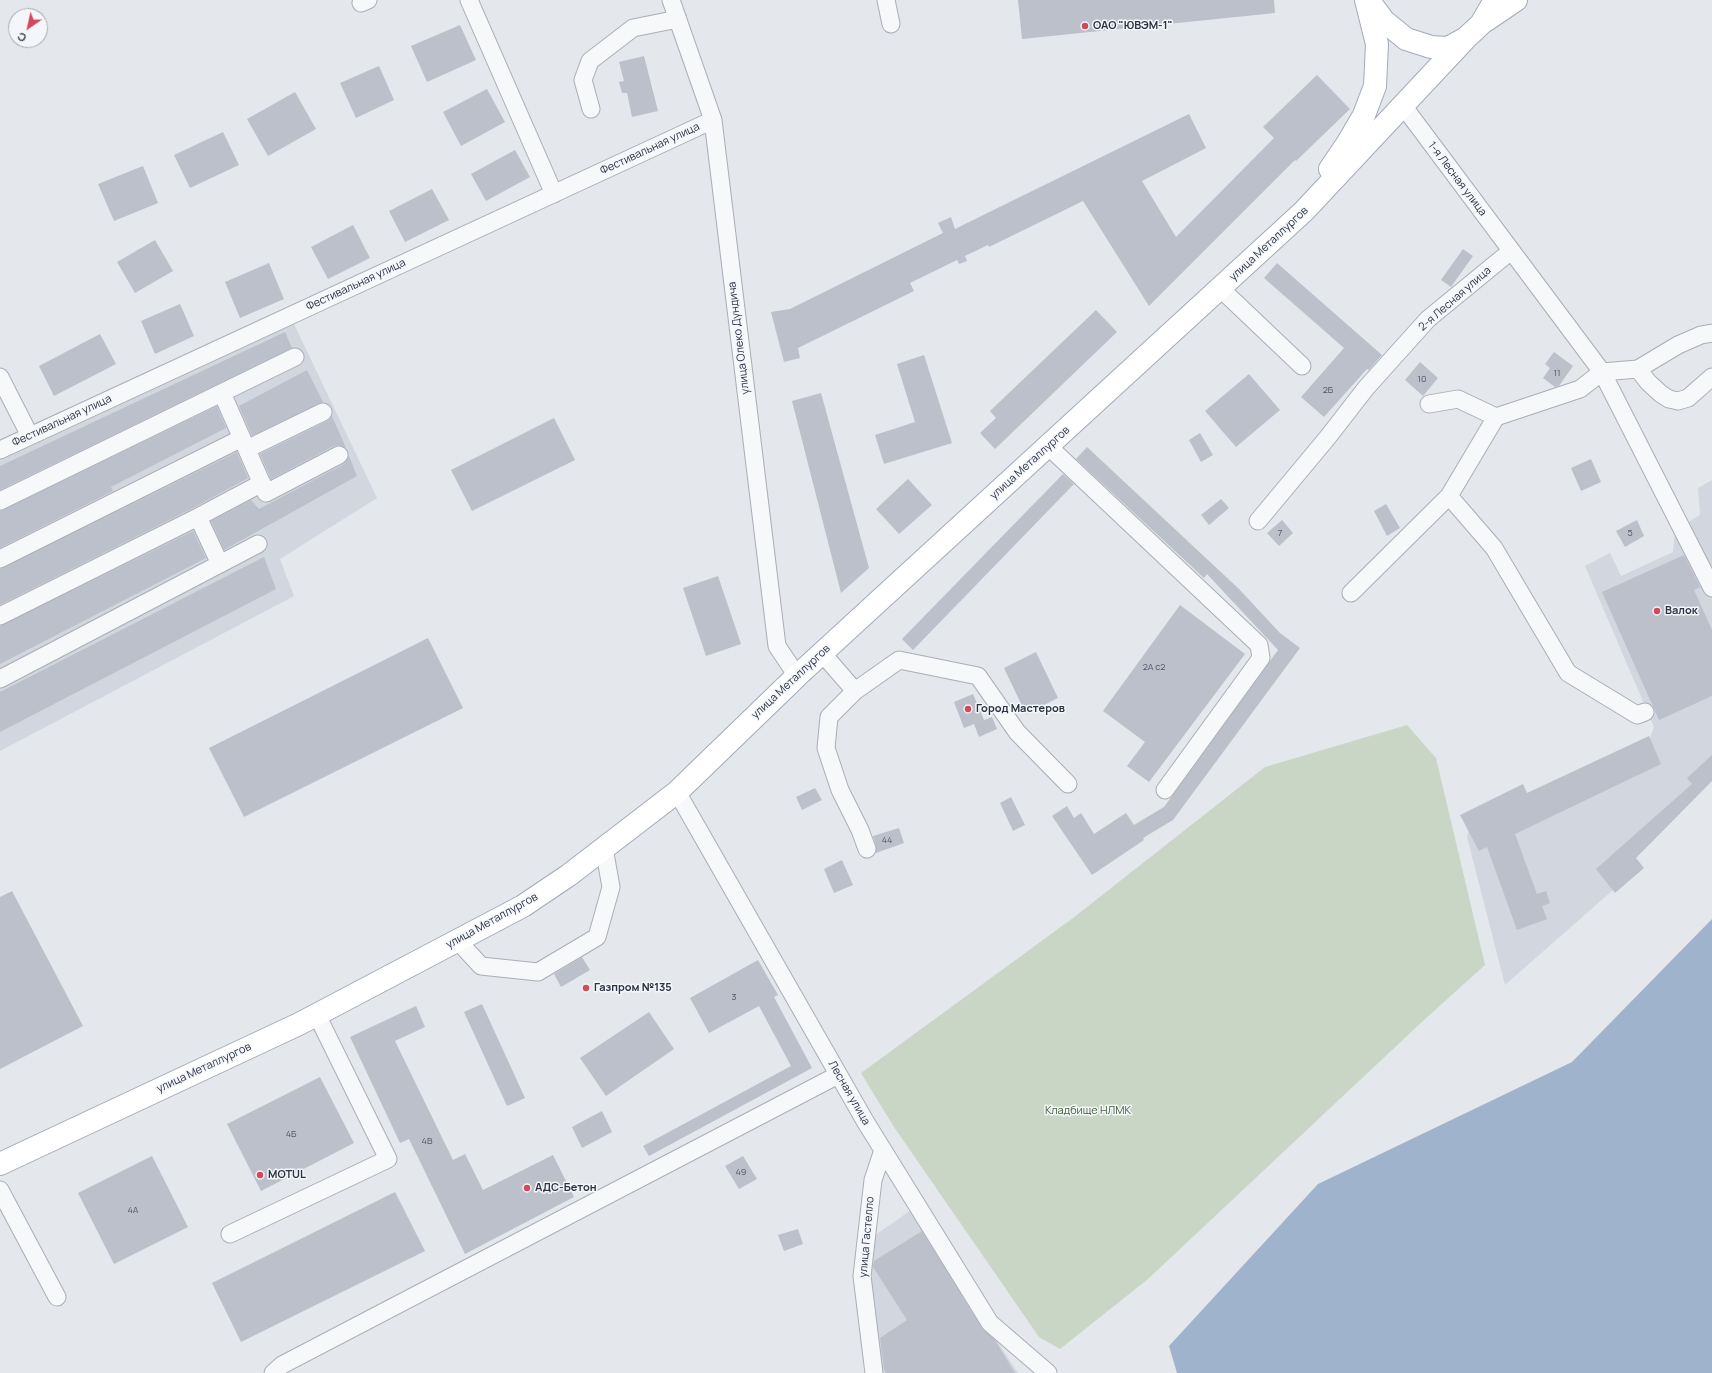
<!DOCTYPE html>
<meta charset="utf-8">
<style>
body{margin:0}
#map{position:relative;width:1712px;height:1373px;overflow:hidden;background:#e4e7ec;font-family:Manrope,sans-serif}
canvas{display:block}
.north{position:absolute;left:8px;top:8px;width:40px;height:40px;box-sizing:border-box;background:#f4f6f9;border:1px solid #a4a8b1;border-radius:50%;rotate:214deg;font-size:11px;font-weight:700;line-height:16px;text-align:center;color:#2b3445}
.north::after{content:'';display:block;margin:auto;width:14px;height:18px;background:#d1495b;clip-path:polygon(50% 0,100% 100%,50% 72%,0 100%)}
</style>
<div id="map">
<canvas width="1712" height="1373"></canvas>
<div class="north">С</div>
</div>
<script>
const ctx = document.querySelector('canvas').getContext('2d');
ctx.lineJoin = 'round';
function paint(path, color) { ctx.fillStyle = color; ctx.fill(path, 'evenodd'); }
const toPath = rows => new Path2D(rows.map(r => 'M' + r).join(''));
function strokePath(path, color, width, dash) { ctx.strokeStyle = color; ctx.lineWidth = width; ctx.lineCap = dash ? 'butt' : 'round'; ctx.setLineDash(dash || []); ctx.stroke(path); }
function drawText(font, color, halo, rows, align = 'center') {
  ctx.font = font + ' Manrope,sans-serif'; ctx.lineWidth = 3; ctx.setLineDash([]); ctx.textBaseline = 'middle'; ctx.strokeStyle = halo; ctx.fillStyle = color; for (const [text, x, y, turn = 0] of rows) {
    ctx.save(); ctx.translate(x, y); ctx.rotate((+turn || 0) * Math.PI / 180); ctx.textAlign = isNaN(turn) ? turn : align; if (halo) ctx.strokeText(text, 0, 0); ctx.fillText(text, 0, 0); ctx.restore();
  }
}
paint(toPath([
 [294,324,377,498,280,559,294,596,0,751,0,458],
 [1712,480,1712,774,1629,856,1638,868,1505,985,1467,837,1471,819,1648,744,1654,727,1585,566,1610,553,1621,576,1673,552,1675,530,1700,515,1698,488],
 [911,1210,1018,1373,878,1373,867,1267,874,1236]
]), '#d2d6de');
paint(toPath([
 [1407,725,1436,758,1485,965,1424,1020,1148,1279,1060,1349,1039,1337,894,1127,861,1073,1073,918,1265,767]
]), '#c9d6c5');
paint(toPath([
 [1712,919,1712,1373,1177,1373,1169,1346,1318,1184,1572,1062]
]), '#9fb4cc');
paint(toPath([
 [1018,0,1274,0,1275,13,1022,39],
 [460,25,476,60,427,82,411,46],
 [644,56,658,111,632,117,627,93,622,93,619,82,624,81,619,62],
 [379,66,394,100,356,118,340,83],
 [1317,75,1350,109,1296,161,1295,160,1149,306,1083,201,989,247,988,245,965,256,967,261,959,264,957,260,910,283,914,291,798,348,800,358,784,362,771,312,790,309,943,233,938,223,951,217,955,229,963,225,1189,114,1206,148,1142,181,1176,237,1274,138,1263,127],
 [487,89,505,122,461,146,443,112],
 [295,92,316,129,268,156,247,119],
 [223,132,239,165,190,188,174,155],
 [515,150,530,177,486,201,471,174],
 [143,166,158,203,114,221,98,184],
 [432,189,449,220,405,242,389,211],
 [353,225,370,258,328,279,311,247],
 [155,240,173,271,135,293,117,262],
 [1463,249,1473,256,1451,287,1441,280],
 [269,263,284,299,240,318,225,282],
 [1277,263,1382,355,1369,370,1367,369,1324,417,1301,397,1344,348,1264,278],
 [180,304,194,336,155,354,141,321],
 [1096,310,1117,332,995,449,980,433,996,418,990,411],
 [285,332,292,348,0,490,0,466],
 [100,334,116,364,54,396,39,366],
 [1554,352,1573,366,1559,386,1555,387,1543,378,1550,368,1545,364],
 [924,355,952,443,884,464,875,435,915,422,897,364],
 [1420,362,1438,378,1423,396,1405,380],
 [307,370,323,402,252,436,239,406],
 [1249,374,1280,410,1236,447,1205,411],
 [821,393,869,568,841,593,792,401],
 [217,406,226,428,111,487,113,491,0,548,0,511],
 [332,416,346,448,340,445,334,446,271,479,260,454,327,421],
 [554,418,575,460,472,511,451,470],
 [1200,433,1213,455,1201,462,1189,440],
 [1087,447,1239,589,1280,633,1300,648,1173,820,1143,838,1144,840,1092,875,1052,816,1067,806,1074,818,1081,813,1094,834,1126,813,1134,825,1164,807,1278,650,1207,574,1204,578,1076,459],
 [237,452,248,478,193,508,0,605,0,569],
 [349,456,357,476,224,550,211,521,251,500,259,509,344,464],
 [1591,459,1601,482,1581,491,1571,468],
 [1063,474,1074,484,913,650,902,639],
 [908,479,932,505,899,534,876,509],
 [1221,499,1229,508,1209,525,1201,515],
 [1386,504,1400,528,1387,536,1374,511],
 [1282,520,1293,533,1279,546,1267,533],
 [1637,520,1644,536,1625,547,1616,531],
 [193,531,206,558,0,664,0,626],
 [1684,555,1700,587,1694,590,1712,630,1712,696,1659,720,1602,592],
 [264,557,276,589,0,732,0,692],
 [718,576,741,644,706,656,683,588],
 [1180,605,1245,654,1149,782,1127,766,1145,742,1103,711],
 [428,638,463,708,244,817,209,748],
 [1036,652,1058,698,1026,714,1004,668],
 [973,694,984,720,964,728,954,702],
 [992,717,997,729,979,737,974,724],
 [1649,736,1661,764,1515,834,1537,894,1546,891,1550,903,1542,906,1547,919,1517,930,1487,847,1479,851,1460,815,1523,784,1527,793],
 [1712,755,1712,781,1636,858,1644,868,1615,893,1596,869,1692,784,1687,778],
 [815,788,822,800,802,810,796,797],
 [1011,797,1025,825,1013,831,1000,803],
 [899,828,904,843,876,853,876,846,873,836],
 [842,860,853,885,834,893,824,869],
 [12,891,83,1026,0,1069,0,897],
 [582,957,590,970,561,987,554,974],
 [758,960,778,995,774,997,812,1068,649,1156,643,1146,791,1066,759,1006,709,1033,690,998],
 [482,1004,525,1098,507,1106,464,1012],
 [416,1006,425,1027,395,1041,453,1160,465,1154,483,1190,553,1155,574,1197,465,1254,409,1139,400,1143,350,1037],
 [649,1012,674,1049,606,1096,580,1058],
 [320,1077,354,1143,261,1191,227,1124],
 [602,1111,612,1132,582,1148,572,1127],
 [152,1156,188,1227,114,1264,78,1193],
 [743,1156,757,1179,739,1189,725,1166],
 [395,1192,425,1251,241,1342,212,1283],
 [798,1229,803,1244,784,1251,778,1235],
 [922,1231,982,1328,995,1340,1015,1373,886,1373,884,1369,880,1338,907,1320,873,1267,874,1261]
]), '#bbc0ca');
const minor = toPath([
 [469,0,554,194],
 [671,0,713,120,777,646,797,676],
 [886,0,891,24],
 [361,3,368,0],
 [1404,107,1602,372,1638,369,1648,382,1661,394,1669,399,1678,401,1688,398,1712,377],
 [591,109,583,80,590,61,633,28,678,19],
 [1221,289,1302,366],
 [1638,369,1678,345,1701,335,1712,333],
 [0,377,30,436],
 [222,393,266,493,339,455],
 [1429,404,1458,399,1496,417],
 [1048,446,1259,645,1261,658,1165,790],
 [247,449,323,412],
 [0,450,713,120],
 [1449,496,1494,548,1568,673,1637,715,1645,712],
 [0,501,295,357],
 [198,517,220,564],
 [1258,521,1328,437,1366,388,1428,319,1511,251],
 [0,559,242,438],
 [1351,593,1449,496,1496,417,1580,389,1602,372,1712,588],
 [0,616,198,517,262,483],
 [822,653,855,691,899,660,978,676,1017,732,1068,784],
 [0,679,258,544],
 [855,691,829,717,826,748,840,790,860,830,867,849],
 [677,792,865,1121,990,1323,1048,1373],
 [457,940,481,966,538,972,597,937,611,887,604,848],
 [0,1190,57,1297],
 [230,1234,388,1159,317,1015],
 [273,1373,282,1365,838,1075],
 [874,1373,862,1276,873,1180,883,1150]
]);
const major = toPath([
 [1369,1,1384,21,1406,39,1431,47,1448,48,1466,38,1481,24,1495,0],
 [1485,21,1516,0],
 [1330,169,1347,144,1364,115,1375,86,1377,44,1366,0],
 [0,1164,299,1024,523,906,569,875,677,792,797,676,1304,211,1466,38]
]);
strokePath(minor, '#a9aeb7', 19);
strokePath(major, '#a3abb8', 24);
strokePath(minor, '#f7f8fa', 17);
strokePath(major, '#fff', 22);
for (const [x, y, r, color] of [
 [1085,26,4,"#d1495b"],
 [1657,611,4,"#d1495b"],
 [968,709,4,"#d1495b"],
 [586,988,4,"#d1495b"],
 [260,1175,4,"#d1495b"],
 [527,1188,4,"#d1495b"]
]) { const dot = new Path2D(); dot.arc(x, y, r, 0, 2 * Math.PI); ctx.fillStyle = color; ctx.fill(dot); strokePath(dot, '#f4f6f9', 1.5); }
drawText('9px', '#4f5766', null, [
 ["11",1557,373],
 ["10",1422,379],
 ["2Б",1328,390],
 ["7",1280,533],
 ["5",1630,533],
 ["2А с2",1154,667],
 ["44",887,840],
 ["3",734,997],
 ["4Б",291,1134],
 ["4В",427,1141],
 ["49",741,1172],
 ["4А",133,1210]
]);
drawText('bold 11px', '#2b3445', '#f4f6f9', [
 ["ОАО \"ЮВЭМ-1\"",1093,26],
 ["Валок",1665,611],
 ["Город Мастеров",976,709],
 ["Газпром №135",594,988],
 ["MOTUL",268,1175],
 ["АДС-Бетон",535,1188]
], 'left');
drawText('11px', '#2b3445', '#f4f6f9', [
 ["Фестивальная улица",650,149,-25],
 ["1-я Лесная улица",1457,179,53],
 ["улица Металлургов",1269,244,-43],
 ["Фестивальная улица",356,285,-25],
 ["2-я Лесная улица",1455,299,-41],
 ["улица Олеко Дундича",739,338,-97],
 ["Фестивальная улица",62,421,-25],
 ["улица Металлургов",1030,463,-42],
 ["улица Металлургов",791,682,-43],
 ["улица Металлургов",492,921,-29],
 ["улица Металлургов",204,1068,-25],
 ["Лесная улица",849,1093,60],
 ["улица Гастелло",867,1237,-85]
]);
drawText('11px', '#3f6138', '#f4f6f9', [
 ["Кладбище НЛМК",1088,1111]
]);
</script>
